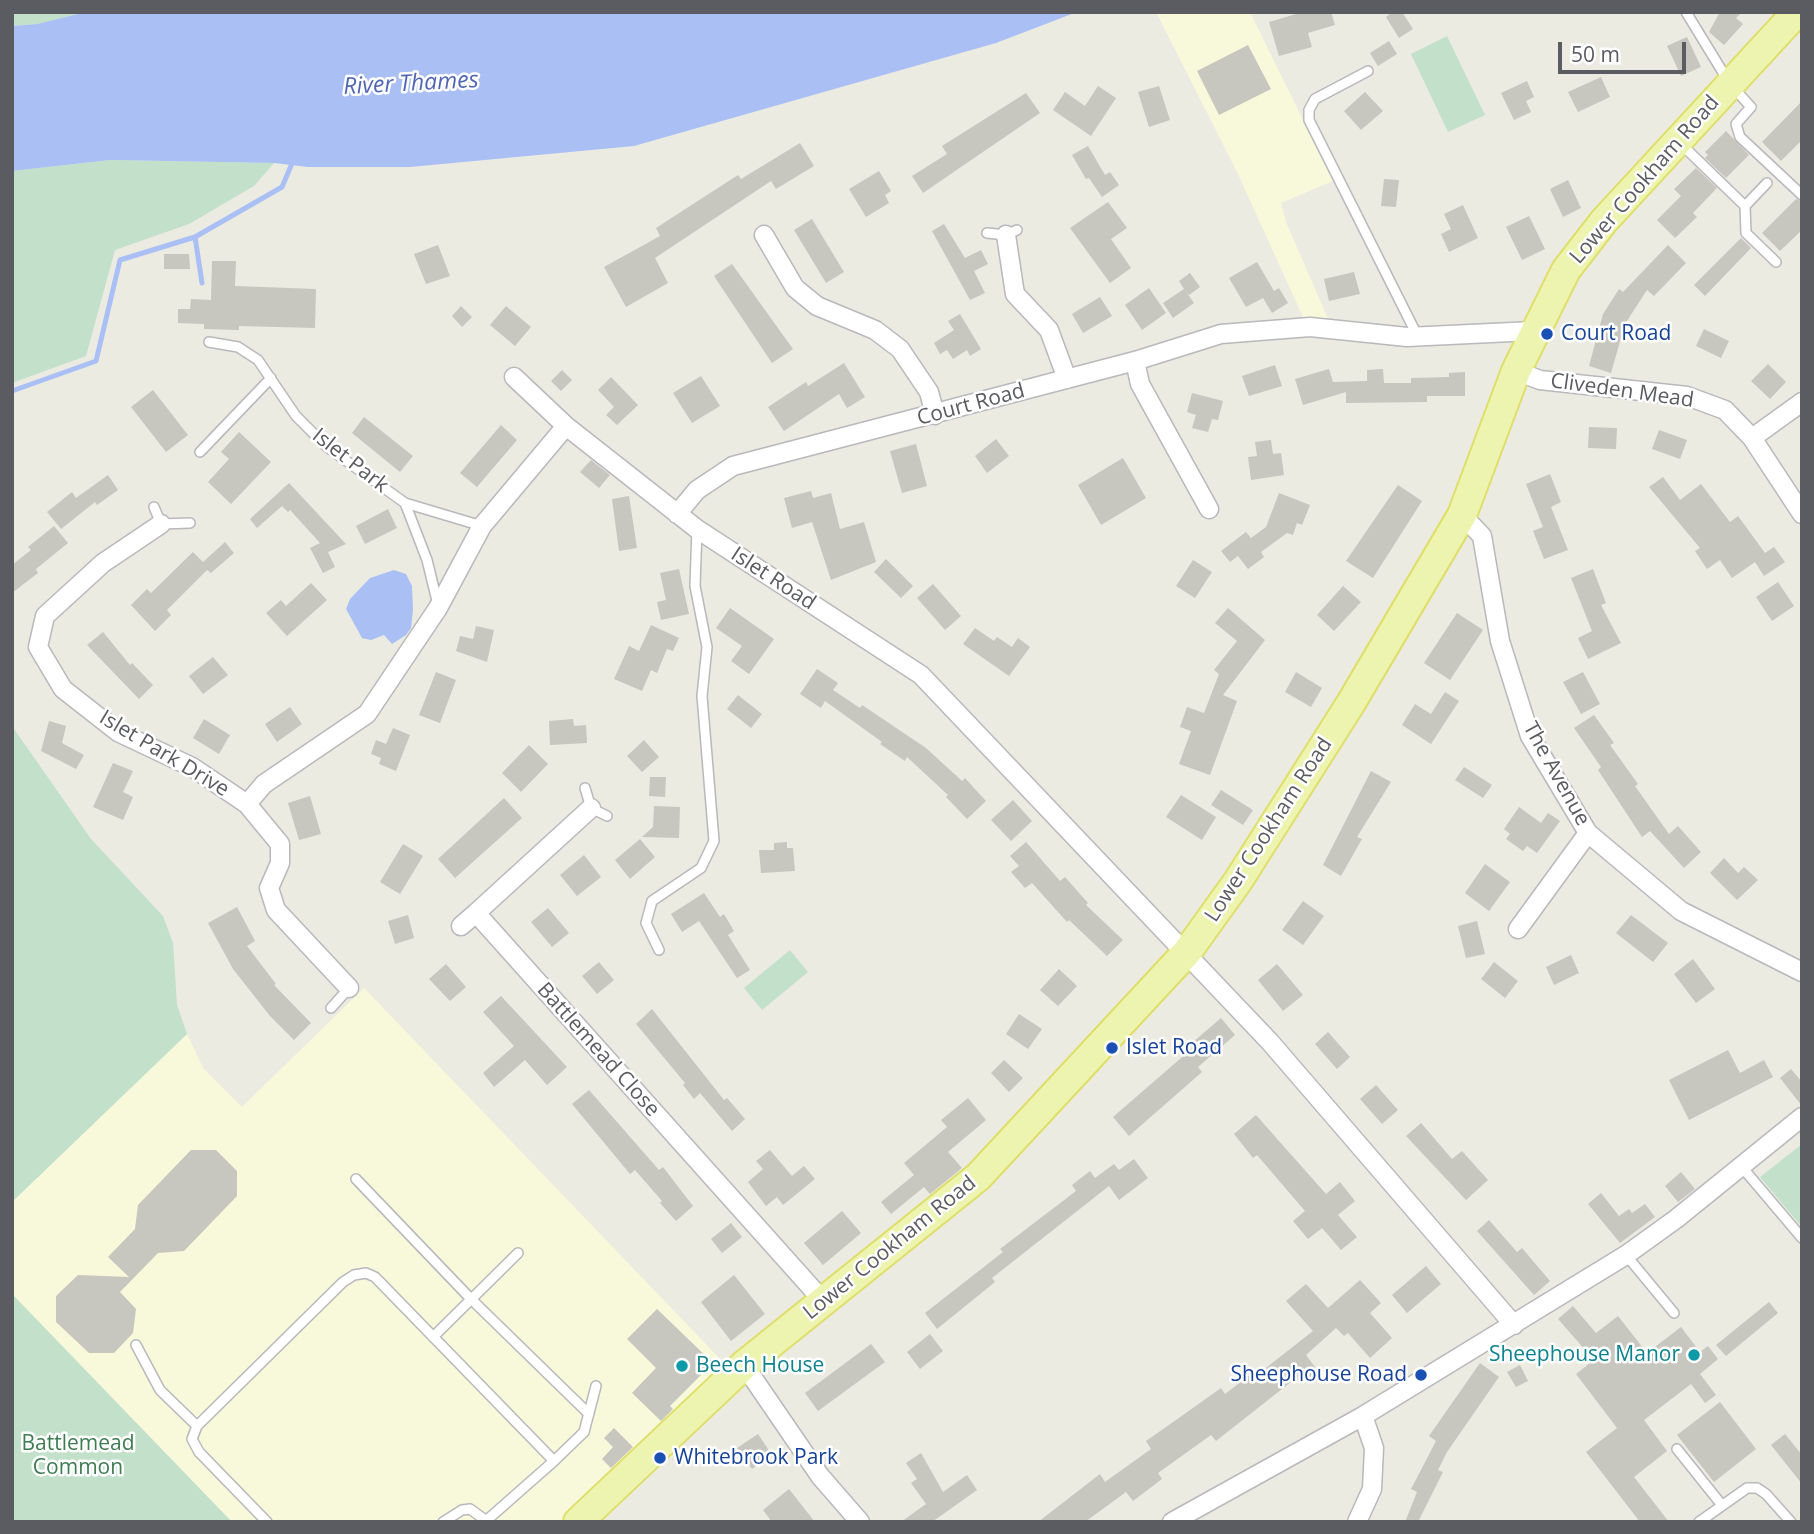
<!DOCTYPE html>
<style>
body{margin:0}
#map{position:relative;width:1814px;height:1534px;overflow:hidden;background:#ebebe2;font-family:"Open Sans",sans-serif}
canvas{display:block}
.frame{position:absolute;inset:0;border:14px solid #5b5c61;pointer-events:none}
.scale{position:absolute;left:1558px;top:42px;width:128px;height:32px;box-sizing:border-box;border:4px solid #5b5c61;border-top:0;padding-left:9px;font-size:21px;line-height:24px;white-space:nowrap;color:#5b5c61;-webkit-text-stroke:5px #fff;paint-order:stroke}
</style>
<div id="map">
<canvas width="1814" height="1534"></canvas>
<div class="frame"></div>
<div class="scale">50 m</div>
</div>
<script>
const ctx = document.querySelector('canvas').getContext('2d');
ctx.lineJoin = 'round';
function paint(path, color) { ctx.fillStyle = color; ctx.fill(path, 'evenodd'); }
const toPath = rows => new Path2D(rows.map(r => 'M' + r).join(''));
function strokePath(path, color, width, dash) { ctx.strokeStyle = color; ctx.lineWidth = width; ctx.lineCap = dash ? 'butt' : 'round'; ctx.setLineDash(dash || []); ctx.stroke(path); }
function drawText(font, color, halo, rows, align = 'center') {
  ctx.font = font + ' "Open Sans",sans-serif'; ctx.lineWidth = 5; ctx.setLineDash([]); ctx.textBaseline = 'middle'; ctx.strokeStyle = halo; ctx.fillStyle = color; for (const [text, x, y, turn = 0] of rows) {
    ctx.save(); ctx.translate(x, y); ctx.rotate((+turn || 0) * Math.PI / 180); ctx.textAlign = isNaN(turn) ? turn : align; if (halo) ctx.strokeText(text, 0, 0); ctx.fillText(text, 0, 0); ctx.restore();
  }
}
paint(toPath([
 [1156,12,1250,12,1333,181,1281,203,1286,222,1329,321,1303,317,1238,174],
 [364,988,726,1365,569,1522,232,1522,12,1294,12,1202,187,1034,203,1068,242,1107]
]), '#f8f9da');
paint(toPath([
 [12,12,131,12,82,13,37,24,12,26],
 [1447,36,1485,115,1448,132,1411,54],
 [110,160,274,163,254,186,189,224,115,250,86,356,12,383,12,171],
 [12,726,91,839,163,916,173,943,177,1005,187,1034,12,1202],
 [790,950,808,972,762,1010,744,988],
 [1802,1144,1802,1227,1760,1177],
 [12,1294,232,1522,12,1522]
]), '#c2e0ca');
paint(toPath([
 [1077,12,996,43,634,146,410,167,308,167,274,163,110,160,12,171,12,26,37,24,82,13],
 [394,570,406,574,412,586,413,610,411,628,406,635,392,644,384,635,371,640,362,638,346,609,350,599,370,578]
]), '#aac0f4');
strokePath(toPath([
 [195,237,202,283],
 [12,391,96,361,120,260,195,237,282,187,293,161]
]), '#aac0f4', 5);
paint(toPath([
 [1303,12,1331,12,1335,25,1308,33,1312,47,1279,56,1269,22],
 [1393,12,1402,12,1413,29,1399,38,1386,17],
 [1720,12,1742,12,1736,18,1743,24,1724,45,1709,32],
 [1687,37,1701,67,1681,76,1667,46],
 [1389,41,1397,54,1378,66,1370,53],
 [1248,45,1271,89,1219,115,1197,71],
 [1601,77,1610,97,1578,112,1568,92],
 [1527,81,1534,97,1526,101,1531,112,1514,120,1501,93],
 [1098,86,1116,98,1091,136,1053,110,1065,92,1085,106],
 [1159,86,1170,120,1149,127,1138,92],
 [1365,92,1383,111,1361,130,1344,111],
 [1026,93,1040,113,923,193,912,176,947,154,942,146],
 [1802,101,1802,140,1781,161,1762,142],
 [1726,131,1749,155,1726,178,1705,158,1708,155,1705,152],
 [800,143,814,166,776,189,771,181,655,258,668,283,626,307,604,267,660,236,656,228,738,175,741,179],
 [1088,146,1105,175,1110,172,1119,185,1102,197,1089,178,1086,179,1072,155],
 [1696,168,1717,188,1693,213,1697,217,1675,238,1657,220,1681,196,1674,189],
 [879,171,891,191,885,195,889,203,866,217,849,189],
 [1384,179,1399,180,1396,207,1381,206],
 [1568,180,1581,208,1563,217,1550,189],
 [1796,199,1802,202,1802,230,1780,251,1762,233],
 [1108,202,1127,228,1111,239,1131,268,1110,283,1070,228],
 [1463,205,1478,238,1449,252,1441,234,1451,229,1444,214],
 [1529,216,1545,249,1522,260,1506,227],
 [812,219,844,272,826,283,794,230],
 [944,224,965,258,981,250,988,264,974,271,985,293,970,300,932,231],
 [1741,238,1751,248,1705,296,1694,285],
 [438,245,450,276,426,284,414,254],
 [1668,245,1686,263,1654,296,1647,290,1625,324,1611,373,1589,366,1603,314,1619,289,1623,292],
 [164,254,189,254,190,269,164,269],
 [212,261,236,261,235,286,316,289,315,328,239,326,239,330,204,329,204,324,178,323,178,309,190,309,191,299,211,300],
 [1257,262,1274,291,1279,288,1288,303,1272,313,1263,298,1246,307,1229,278],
 [732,264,793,349,772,363,714,276],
 [1354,272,1360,294,1329,301,1324,279],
 [1190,273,1200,287,1189,295,1185,290,1194,303,1173,318,1163,303,1184,289,1179,281],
 [1149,288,1166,313,1142,330,1125,305],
 [1100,297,1112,316,1083,333,1072,314],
 [461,306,472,317,462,327,452,316],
 [506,306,531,327,515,346,490,325],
 [960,314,981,349,970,356,967,350,953,359,947,350,940,354,934,343,954,330,948,321],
 [1704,329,1729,341,1721,358,1696,346],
 [844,363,865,397,847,408,839,394,784,431,768,407,806,382,808,386],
 [1768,364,1786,382,1770,399,1751,381],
 [1275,365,1282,386,1249,396,1242,376],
 [1329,369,1333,382,1367,381,1367,370,1383,369,1384,383,1411,383,1411,378,1449,377,1449,373,1465,372,1465,396,1427,396,1427,402,1346,403,1346,392,1303,405,1295,379],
 [562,370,572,380,561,391,551,381],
 [701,376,720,406,692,423,673,393],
 [611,377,638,405,617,425,606,415,614,407,598,390],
 [153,390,188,435,166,452,131,407],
 [1192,393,1223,401,1218,420,1212,419,1208,432,1192,428,1196,415,1187,412],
 [364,417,413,456,400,472,352,433],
 [501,425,517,440,477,487,460,473],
 [1589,427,1617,428,1616,449,1588,448],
 [1659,430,1687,440,1680,459,1652,449],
 [239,432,271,462,231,504,208,482,229,459,221,452],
 [996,439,1009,456,987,473,975,456],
 [1271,440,1273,454,1281,453,1284,475,1251,480,1248,457,1257,456,1255,442],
 [916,444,927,486,902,493,890,451],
 [1123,458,1146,498,1101,525,1078,485],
 [591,460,610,475,599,488,580,472],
 [1550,474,1561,502,1551,507,1568,550,1544,559,1533,531,1543,527,1526,484],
 [108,475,118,490,97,505,95,502,61,529,47,512,72,492,76,498],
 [1663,477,1680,500,1701,484,1730,522,1738,516,1765,553,1774,547,1785,562,1764,576,1755,562,1732,578,1720,560,1707,569,1695,551,1700,548,1649,487],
 [289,483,346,544,328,552,335,567,323,573,310,548,320,543,290,510,288,512,282,506,257,528,250,519],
 [1398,485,1422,501,1373,578,1346,561],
 [811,491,813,498,831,493,840,529,864,522,876,562,831,580,812,522,792,528,784,498],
 [1279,493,1310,505,1302,525,1297,523,1293,535,1287,533,1261,552,1264,557,1248,569,1238,556,1230,562,1221,551,1246,532,1251,538,1266,527],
 [629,496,637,548,619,551,612,499],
 [388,509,397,528,365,544,356,526],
 [54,526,68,543,36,569,38,573,12,593,12,565,31,550,28,547],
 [225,542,234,553,211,573,207,570,167,610,171,615,155,631,131,605,147,589,151,593,193,552,203,562],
 [886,559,913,586,901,598,874,572],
 [1193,560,1212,572,1195,598,1176,586],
 [679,569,689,614,661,620,657,602,666,600,660,573],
 [1593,569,1606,603,1601,605,1621,643,1588,659,1578,638,1592,631,1571,578],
 [1778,582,1794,606,1772,621,1756,597],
 [311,583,327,600,287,636,266,613,281,600,286,606],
 [933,584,961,616,945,630,917,598],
 [1343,586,1361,602,1334,631,1317,615],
 [730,608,774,639,749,674,731,661,742,646,716,628],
 [1228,608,1265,640,1223,695,1237,701,1210,775,1179,764,1191,731,1180,727,1187,707,1204,713,1219,674,1214,670,1237,641,1215,623],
 [1457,613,1483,630,1450,680,1424,663],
 [651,625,679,638,673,651,667,649,657,673,651,670,642,691,614,679,629,646,639,651],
 [476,626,494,630,487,662,456,651,460,636,473,639],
 [975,628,994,641,997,637,1012,647,1018,638,1030,647,1009,676,963,644],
 [103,632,130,665,132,663,153,685,139,699,87,645],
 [213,657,228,675,203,694,189,676],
 [817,669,838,683,833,690,860,708,862,705,926,748,962,781,965,778,986,801,967,819,946,797,948,795,907,757,905,761,880,744,882,742,825,701,821,708,800,694],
 [436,672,456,680,440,723,419,715],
 [1296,672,1322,688,1311,707,1285,692],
 [1583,672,1600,704,1581,714,1563,682],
 [1445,692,1459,701,1431,744,1402,725,1415,704,1431,714],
 [738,695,762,714,751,728,727,709],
 [290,707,302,724,277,742,265,724],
 [1594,715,1614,743,1610,745,1638,784,1635,786,1669,834,1678,826,1701,852,1684,868,1650,831,1642,837,1598,770,1601,767,1574,728],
 [204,719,230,735,219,754,193,738],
 [573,719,574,726,586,725,587,743,550,745,549,721],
 [49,721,66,726,62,743,84,755,76,769,41,751],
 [393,728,410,735,396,771,379,764,381,758,371,754,376,740,386,744],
 [644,740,659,757,642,772,627,756],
 [529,745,548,764,521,792,502,773],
 [113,763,133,771,123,792,133,797,123,820,93,807],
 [1464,767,1492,785,1483,798,1455,780],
 [1371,771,1391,782,1357,837,1362,839,1341,876,1323,865],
 [650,777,666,777,665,797,649,796],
 [1221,790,1253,810,1243,825,1211,805],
 [1181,795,1216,817,1202,840,1166,817],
 [310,796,321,834,299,840,288,803],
 [504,798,522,818,455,878,438,859],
 [1013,800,1032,821,1011,841,991,820],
 [654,806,680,807,679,838,642,837,653,827],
 [1519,807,1541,823,1548,813,1560,821,1537,853,1527,846,1523,851,1506,839,1510,834,1504,829],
 [640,839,655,857,630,879,615,860],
 [787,842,787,848,793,848,795,871,761,873,759,850,774,850,774,843],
 [1026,842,1060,881,1065,877,1088,903,1086,905,1123,940,1107,956,1069,920,1067,922,1032,883,1025,888,1011,872,1019,866,1010,856],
 [403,844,423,856,400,894,380,882],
 [584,855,601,877,577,896,560,875],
 [1724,858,1738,873,1744,867,1758,880,1737,900,1710,873],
 [1485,864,1510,882,1489,911,1465,893],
 [704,893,720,917,724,914,734,931,728,935,750,970,737,978,699,921,682,932,671,914],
 [1303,901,1324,916,1303,945,1282,930],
 [237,907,255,941,247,946,276,984,274,985,311,1023,294,1040,270,1016,233,969,208,923],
 [548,908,569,933,552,947,531,922],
 [408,915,414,938,395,944,388,921],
 [1631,915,1668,943,1653,962,1616,933],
 [1477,921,1485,954,1466,958,1458,926],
 [1571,955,1579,973,1554,985,1546,967],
 [1693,959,1715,989,1696,1003,1674,974],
 [599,962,614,980,597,994,582,976],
 [1494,962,1518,981,1505,998,1481,979],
 [446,964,466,987,450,1001,429,979],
 [1277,964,1303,995,1283,1011,1258,980],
 [1059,969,1077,986,1058,1006,1040,990],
 [501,996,567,1067,547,1085,525,1060,494,1087,483,1073,514,1046,483,1012],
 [652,1009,724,1100,727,1098,745,1119,732,1131,700,1093,694,1099,683,1085,685,1083,636,1024],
 [1019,1014,1042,1029,1028,1049,1006,1034],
 [1221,1018,1235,1035,1198,1067,1202,1072,1129,1136,1113,1117,1196,1045,1193,1042],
 [1328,1032,1350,1057,1337,1069,1315,1044],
 [1728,1050,1740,1073,1764,1060,1773,1077,1689,1120,1669,1080],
 [1004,1060,1023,1078,1009,1092,991,1073],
 [1791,1069,1802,1082,1802,1106,1780,1078],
 [1376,1085,1398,1110,1382,1124,1360,1099],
 [589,1090,659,1170,663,1167,693,1206,676,1221,660,1203,662,1201,635,1170,630,1174,572,1104],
 [968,1098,986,1120,948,1152,962,1168,930,1194,924,1187,891,1214,881,1202,914,1175,904,1163,947,1127,941,1120],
 [1256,1115,1326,1194,1340,1182,1355,1201,1338,1215,1357,1237,1341,1250,1322,1228,1308,1239,1293,1221,1305,1211,1257,1155,1253,1158,1234,1134],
 [1421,1123,1452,1159,1462,1151,1488,1180,1466,1200,1406,1136],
 [191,1150,216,1150,237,1171,237,1196,184,1251,158,1253,120,1292,136,1309,133,1333,114,1353,89,1353,56,1322,56,1296,78,1275,129,1277,108,1257,135,1229,138,1205],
 [770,1150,792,1176,804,1166,815,1179,783,1205,777,1197,766,1206,748,1182,763,1169,756,1161],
 [1134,1159,1148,1178,1119,1200,1109,1186,992,1278,995,1282,937,1329,925,1313,1003,1252,1000,1249,1076,1191,1072,1185,1090,1171,1095,1178,1114,1164,1119,1170],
 [1681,1172,1695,1189,1678,1202,1665,1186],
 [1601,1193,1619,1216,1629,1209,1632,1213,1645,1204,1655,1217,1620,1243,1588,1204],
 [842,1211,861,1233,823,1265,804,1243],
 [1489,1220,1517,1252,1522,1248,1550,1281,1534,1295,1477,1231],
 [731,1223,742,1237,722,1253,711,1239],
 [1426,1266,1441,1284,1407,1313,1392,1295],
 [734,1275,765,1314,731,1341,701,1302],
 [1360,1280,1381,1303,1370,1313,1392,1338,1370,1358,1348,1333,1344,1336,1336,1328,1306,1355,1318,1371,1301,1384,1296,1378,1216,1441,1211,1435,1158,1473,1162,1479,1133,1501,1126,1492,1085,1522,1038,1522,1100,1474,1105,1482,1151,1449,1146,1441,1176,1420,1221,1388,1225,1394,1259,1368,1262,1371,1313,1331,1286,1301,1306,1284,1328,1308],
 [1769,1302,1778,1313,1726,1356,1716,1345],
 [1573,1306,1596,1333,1618,1316,1647,1353,1681,1327,1700,1352,1708,1346,1718,1359,1700,1374,1716,1395,1705,1403,1691,1384,1644,1420,1667,1451,1634,1477,1669,1522,1640,1522,1586,1452,1617,1428,1576,1374,1594,1360,1558,1319],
 [657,1309,713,1363,670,1406,673,1409,661,1421,632,1393,656,1368,627,1339],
 [930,1334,943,1351,920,1369,907,1352],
 [871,1344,885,1362,818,1411,805,1393],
 [1480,1363,1499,1377,1447,1452,1438,1470,1443,1472,1418,1522,1405,1522,1417,1492,1411,1489,1436,1441,1429,1436],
 [1520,1365,1528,1381,1516,1387,1507,1372],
 [1720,1402,1756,1449,1714,1482,1677,1435],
 [614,1428,633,1447,611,1468,602,1459,613,1447,604,1438],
 [758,1434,772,1455,752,1469,737,1448],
 [1785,1434,1802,1455,1802,1484,1771,1445],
 [921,1453,943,1492,967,1475,977,1490,932,1522,901,1522,926,1504,911,1483,917,1479,906,1463],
 [789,1489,815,1522,772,1522,763,1510]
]), '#c7c6bf');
const service = toPath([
 [1686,12,1730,84,1751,107,1736,124,1740,137,1802,195],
 [1368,71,1315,99,1309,110,1309,120,1418,337],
 [1680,143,1745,206,1767,183],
 [1745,206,1746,233,1776,262],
 [987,233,1006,235,1017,230],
 [209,342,238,347,258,360,296,416,327,447,405,503,482,526],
 [200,452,271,378],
 [405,503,427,560,438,605],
 [154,507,161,524,190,523],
 [585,788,591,808,607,816],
 [659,950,646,923,652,901,701,868,714,841,702,696,707,647,695,586,697,529],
 [331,1008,349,988],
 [1741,1166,1802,1238],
 [356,1179,470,1298,589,1414],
 [1626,1255,1674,1313],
 [433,1337,518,1253],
 [136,1345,160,1390,197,1426],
 [1677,1449,1721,1504],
 [554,1461,584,1432,596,1386],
 [267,1522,199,1452,192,1439,197,1426,343,1282,354,1275,366,1273,375,1277,554,1461,487,1520],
 [443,1522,462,1510,470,1509,488,1522],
 [1699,1522,1747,1488,1757,1488,1766,1494,1791,1522]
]);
const minor = toPath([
 [764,235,795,288,817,306,875,330,900,349,929,392,935,415],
 [1006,235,1015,294,1049,330,1067,379],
 [1135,361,1140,384,1209,509],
 [1516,371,1540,380,1687,396,1725,410,1752,438,1802,514],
 [566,426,697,529,921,675,1270,1042,1514,1325],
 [1752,438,1802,402],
 [677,514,697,490,733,466,1135,361,1221,334,1310,327,1407,337,1533,331],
 [1462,515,1482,536,1500,641,1530,736,1588,833,1681,911,1802,972],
 [161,524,103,563,45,616,38,647,63,689,118,732,192,767,247,804,264,784,367,714,438,608,482,526,566,426,514,377],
 [247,804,280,844,280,863,269,888,276,910,349,988],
 [591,808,476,913,825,1303],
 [461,926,476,913],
 [1518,929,1588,833],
 [744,1365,820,1476,860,1522],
 [1172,1522,1363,1416,1626,1255,1676,1219,1802,1117],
 [1357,1522,1372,1489,1374,1448,1363,1416]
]);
const primary = toPath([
 [578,1522,744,1365,978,1177,1187,952,1238,881,1351,703,1462,515,1516,371,1566,270,1604,221,1797,12]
]);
strokePath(service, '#b8b8bd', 12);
strokePath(minor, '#b8b8bd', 21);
strokePath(primary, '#dfde68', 32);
strokePath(service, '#fff', 9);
strokePath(minor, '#fff', 18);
strokePath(primary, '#edf4af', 28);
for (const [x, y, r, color] of [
 [1547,334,7,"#1a4fb4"],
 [1112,1048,7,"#1a4fb4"],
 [1694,1355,7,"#0f9aa8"],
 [682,1366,7,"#0f9aa8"],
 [1421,1375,7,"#1a4fb4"],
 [660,1458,7,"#1a4fb4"]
]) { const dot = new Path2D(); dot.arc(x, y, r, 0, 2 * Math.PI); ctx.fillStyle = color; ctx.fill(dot); strokePath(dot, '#fff', 2.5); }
drawText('21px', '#5b5c61', '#fff', [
 ["Lower Cookham Road",1645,180,-49],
 ["Cliveden Mead",1622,391,8],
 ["Court Road",971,405,-15],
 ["Islet Park",350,461,38],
 ["Islet Road",773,579,33],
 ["Islet Park Drive",164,754,31],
 ["The Avenue",1556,774,61],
 ["Lower Cookham Road",1269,830,-57],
 ["Battlemead Close",598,1050,48],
 ["Lower Cookham Road",890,1248,-39]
]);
drawText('21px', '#164399', '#fff', [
 ["Court Road",1561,334],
 ["Islet Road",1126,1048],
 ["Sheephouse Road",1407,1375,"right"],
 ["Whitebrook Park",674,1458]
], 'left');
drawText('21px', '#0d838f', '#fff', [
 ["Sheephouse Manor",1680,1355],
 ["Beech House",696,1366,"left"]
], 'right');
drawText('21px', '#3e7c52', '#fff', [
 ["Battlemead",78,1444],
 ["Common",78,1468]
]);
drawText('italic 23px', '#5166b3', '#fff', [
 ["River Thames",411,84,-3]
]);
</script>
